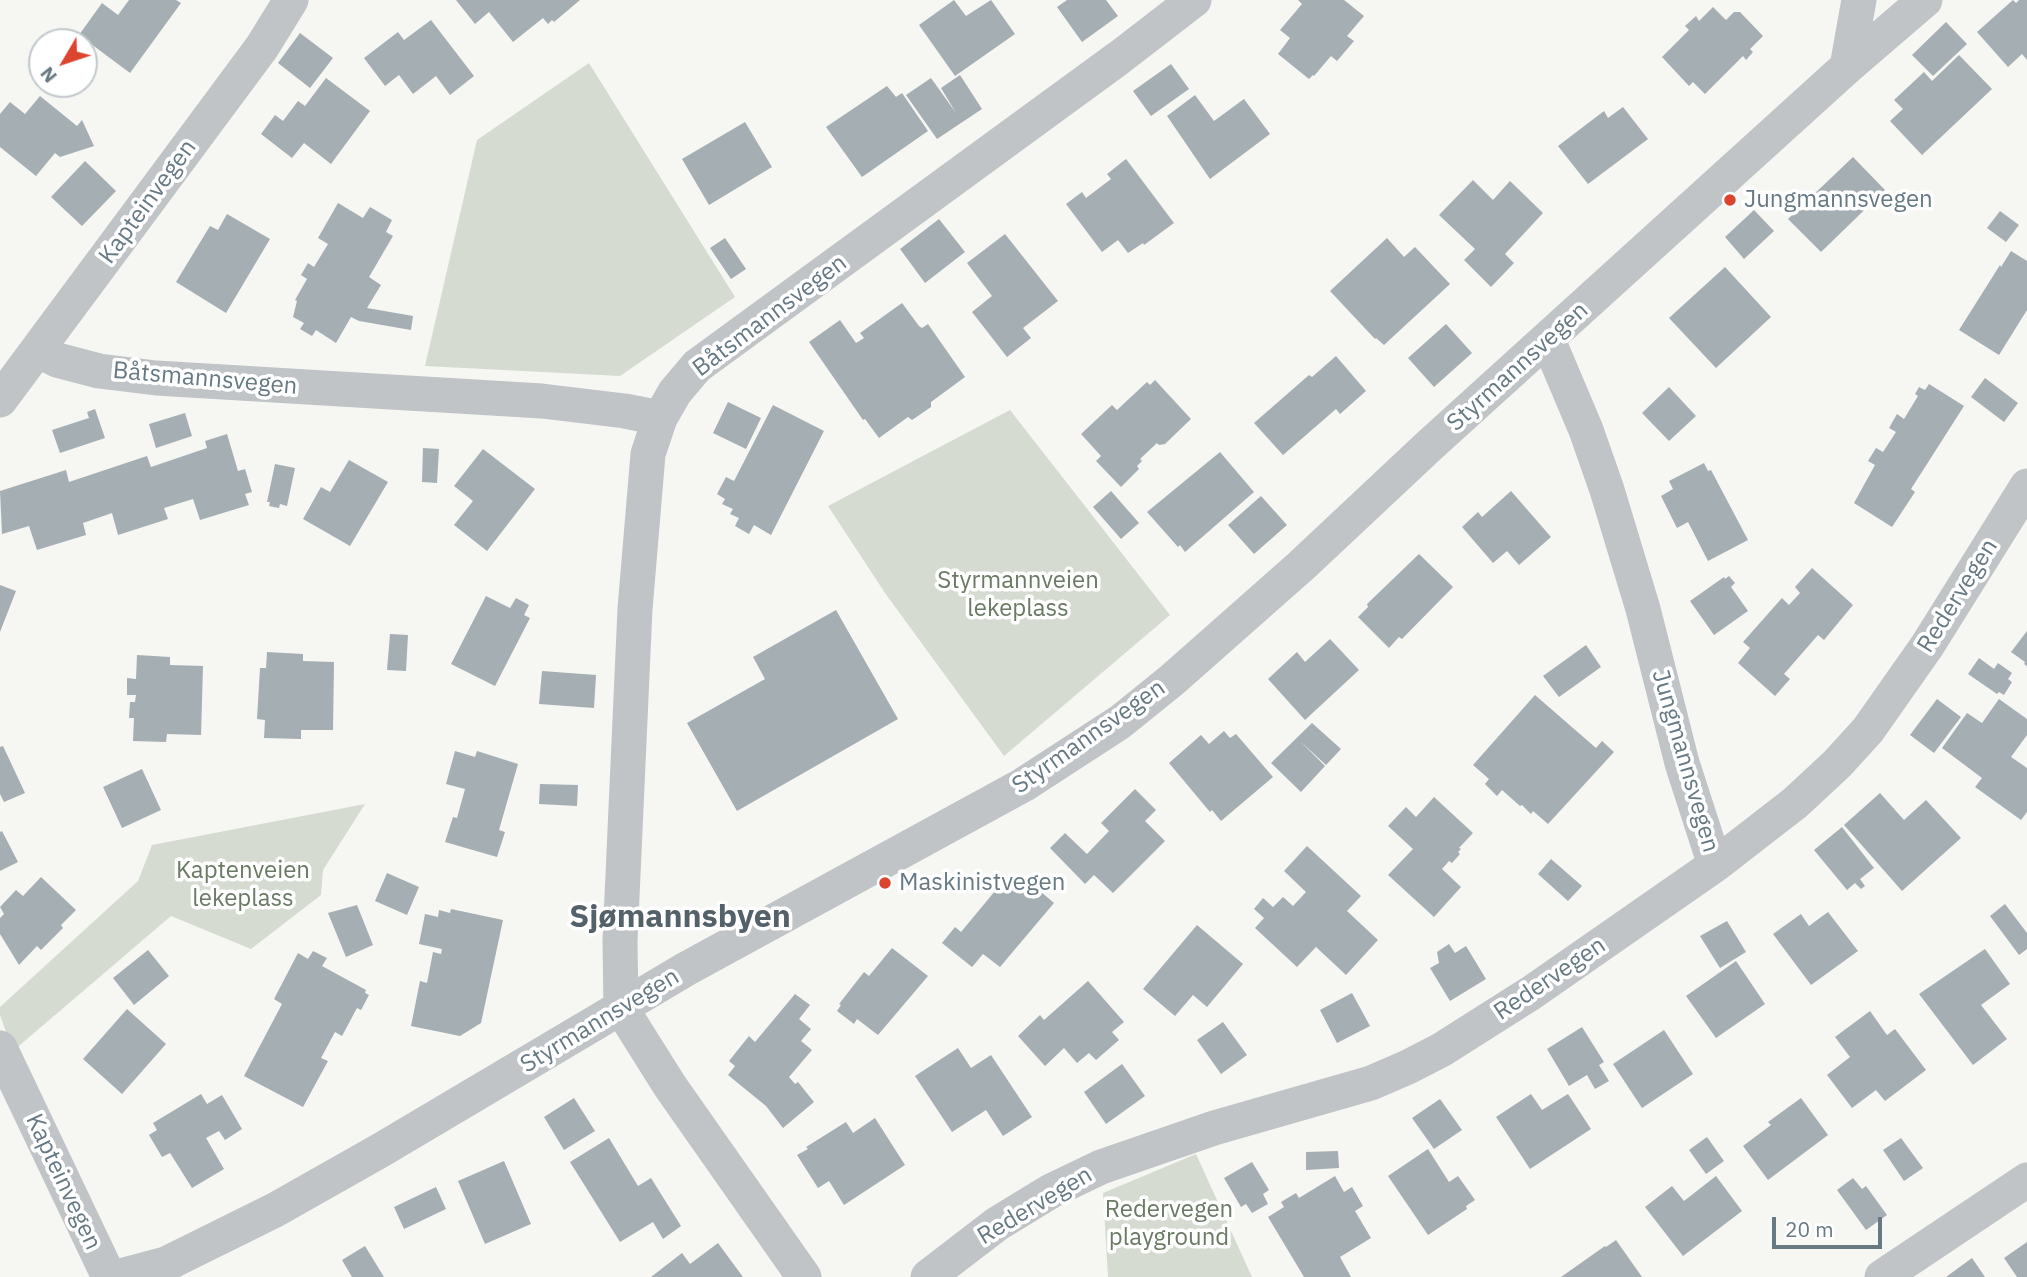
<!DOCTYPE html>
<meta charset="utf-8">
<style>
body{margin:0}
#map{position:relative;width:2027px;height:1277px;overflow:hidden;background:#f6f6f3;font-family:"IBM Plex Sans",sans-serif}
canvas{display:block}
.north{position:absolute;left:28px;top:28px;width:70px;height:70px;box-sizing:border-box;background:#fff;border:2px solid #c2c9cd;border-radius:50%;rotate:231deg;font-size:19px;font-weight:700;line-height:28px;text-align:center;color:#677983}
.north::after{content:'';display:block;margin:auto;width:24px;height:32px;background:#db452f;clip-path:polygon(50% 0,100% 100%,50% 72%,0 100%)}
.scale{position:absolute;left:1772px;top:1217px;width:110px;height:32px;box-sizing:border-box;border:4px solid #677983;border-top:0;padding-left:9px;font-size:21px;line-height:24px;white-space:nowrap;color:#677983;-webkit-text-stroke:5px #fff;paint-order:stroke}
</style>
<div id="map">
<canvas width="2027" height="1277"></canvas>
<div class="north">N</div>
<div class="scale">20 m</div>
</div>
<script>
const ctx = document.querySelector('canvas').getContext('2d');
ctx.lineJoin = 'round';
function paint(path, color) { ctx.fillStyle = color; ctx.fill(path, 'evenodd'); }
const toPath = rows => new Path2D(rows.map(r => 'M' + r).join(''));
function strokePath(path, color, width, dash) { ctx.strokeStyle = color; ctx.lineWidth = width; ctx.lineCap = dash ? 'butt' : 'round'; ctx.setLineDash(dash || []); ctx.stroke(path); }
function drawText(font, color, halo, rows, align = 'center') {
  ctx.font = font + ' "IBM Plex Sans",sans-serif'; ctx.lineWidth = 7; ctx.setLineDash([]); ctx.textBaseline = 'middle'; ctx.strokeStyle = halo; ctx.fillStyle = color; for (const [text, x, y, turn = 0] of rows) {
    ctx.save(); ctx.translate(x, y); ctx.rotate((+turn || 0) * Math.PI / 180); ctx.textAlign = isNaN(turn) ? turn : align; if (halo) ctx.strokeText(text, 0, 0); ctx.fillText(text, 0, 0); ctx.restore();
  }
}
paint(toPath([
 [589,63,735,297,620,376,425,366,477,140],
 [1010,410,1170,615,1004,756,885,593,828,506],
 [365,804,323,870,321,895,251,949,171,916,13,1051,0,1015,0,1007,138,881,152,845],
 [1196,1154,1252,1277,1108,1277,1103,1193]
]), '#d6dbd2');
paint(toPath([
 [129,0,176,0,181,3,130,73,79,35,102,3,118,15],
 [456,0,580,0,554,22,552,20,548,24,543,18,513,42,489,12,475,24],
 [954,0,966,16,991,0,1015,34,955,76,919,25],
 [1067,0,1106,0,1118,16,1082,42,1057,7],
 [1298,0,1344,0,1364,16,1347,36,1354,41,1337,61,1331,56,1314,76,1313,75,1309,79,1278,54,1290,38,1280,30,1302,4],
 [2013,0,2016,3,2019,0,2027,0,2027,60,2022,54,2008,67,1977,32],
 [1713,7,1726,20,1734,12,1740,12,1763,36,1750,49,1753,52,1746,60,1743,56,1705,94,1693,82,1689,86,1662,57,1689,30,1685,26,1696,16,1699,21],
 [431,20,474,76,450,95,436,76,413,94,399,75,385,86,364,58,398,32,404,40],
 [1946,22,1967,44,1933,76,1912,55],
 [300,33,333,58,310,88,278,63],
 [1959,55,1992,89,1922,155,1890,121,1903,109,1894,100,1924,72,1932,81],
 [1171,64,1189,89,1151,116,1133,91],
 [960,75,982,109,937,139,906,95,931,78,956,113,941,88],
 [326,78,370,111,331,164,304,143,292,158,261,134,275,115,283,121,298,101,305,106],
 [887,86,896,97,902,93,928,131,862,177,826,127],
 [1195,95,1214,121,1244,99,1270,134,1210,179,1167,116],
 [40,96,77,126,82,120,94,146,60,157,55,153,36,176,0,147,0,114,10,102,25,114],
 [1623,107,1648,139,1588,184,1558,146,1604,111,1608,118],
 [745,122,772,167,709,205,682,159],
 [1853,157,1885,190,1821,252,1788,219],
 [1126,159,1174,223,1144,245,1143,243,1128,253,1118,240,1102,252,1066,204,1082,192,1086,198,1111,179,1107,174],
 [85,161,116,191,82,226,51,197],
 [1473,180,1493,200,1510,181,1543,213,1505,254,1514,263,1491,287,1464,260,1475,249,1439,215],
 [338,203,363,218,370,207,392,220,386,232,393,236,369,277,381,285,367,308,413,316,411,330,359,321,351,317,336,343,316,330,312,336,300,329,304,323,293,317,297,301,295,300,307,279,301,275,308,263,314,267,328,244,318,238],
 [1754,210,1774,231,1744,259,1725,237],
 [2000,211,2019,225,2006,242,1987,228],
 [227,214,270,239,226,313,176,282,210,226,218,230],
 [939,219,965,252,925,283,900,249],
 [1005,234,1058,301,1023,328,1031,338,1007,357,972,312,992,296,967,263],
 [725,238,746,269,731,279,710,248],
 [1387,238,1404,257,1415,247,1450,284,1384,345,1376,338,1375,339,1330,291],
 [2011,251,2027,261,2027,310,1999,355,1959,330,2000,265,2001,267],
 [1725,267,1771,317,1716,368,1669,318],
 [902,303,919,326,922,328,928,324,965,377,931,402,931,407,912,420,908,417,879,438,865,419,863,420,809,342,840,320,856,343,864,338,860,333],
 [1446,324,1472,353,1434,387,1408,358],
 [1336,356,1366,391,1340,414,1336,409,1283,455,1254,423,1309,375,1312,377],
 [1985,378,2018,403,2004,422,1971,397],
 [1155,380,1191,419,1165,444,1159,445,1157,443,1140,459,1142,461,1137,466,1139,469,1121,487,1096,461,1101,456,1081,434,1112,405,1117,410,1147,382,1150,385],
 [1929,384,1964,406,1911,489,1915,492,1892,527,1854,503,1875,465,1868,461,1876,448,1883,452,1896,432,1889,428,1897,414,1904,419,1918,396,1915,394,1919,387,1925,390],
 [1669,387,1696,416,1669,441,1642,413],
 [728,402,761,418,746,449,713,433],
 [773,405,824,431,771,535,754,525,749,534,735,526,739,518,730,514,733,509,722,504,725,499,717,494,726,477,734,481],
 [95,409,105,438,60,453,52,430,89,418,87,412],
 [185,413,192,436,156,448,149,424],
 [227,434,238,471,245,469,252,492,245,494,249,505,200,520,193,499,164,508,168,519,118,535,112,513,83,523,86,535,37,550,29,526,2,534,0,491,66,470,69,482,147,456,151,467,207,448,205,441],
 [423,448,439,449,437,483,422,482],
 [483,449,535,489,487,551,454,525,473,501,454,486],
 [1220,452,1254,492,1185,552,1180,545,1178,547,1147,512],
 [349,460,388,482,350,546,303,519,321,487,330,492],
 [1704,463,1708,471,1711,470,1748,540,1708,561,1688,522,1677,528,1661,496,1673,489,1669,481],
 [275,464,295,468,287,506,280,504,279,508,269,506,270,502,267,502],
 [1111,491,1139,523,1121,539,1093,507],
 [1511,491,1551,537,1519,565,1507,551,1493,563,1462,527,1478,512,1482,517],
 [1261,496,1287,525,1254,554,1228,525],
 [1419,554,1453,587,1402,639,1399,637,1389,648,1358,617,1368,607,1367,604],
 [1812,568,1853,605,1824,640,1818,635,1784,674,1790,679,1775,696,1738,663,1750,648,1743,642,1782,598,1789,605,1800,593,1795,587],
 [1729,576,1735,583,1731,587,1748,611,1714,635,1690,601,1724,577,1725,579],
 [0,585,16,591,0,632],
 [486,596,510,608,516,598,529,605,524,615,530,618,495,686,451,664],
 [836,610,898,719,737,811,687,723,765,679,753,657],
 [2027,631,2027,666,2024,664,2025,662,2011,652],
 [390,634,408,635,406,671,387,670],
 [1330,639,1359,670,1305,720,1268,679,1297,652,1305,662],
 [1586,645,1601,667,1559,697,1543,676],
 [267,652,303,654,303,661,334,662,333,730,301,730,301,739,264,738,265,720,257,719,260,668,266,668],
 [137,655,170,657,170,665,203,666,201,735,167,734,166,742,133,741,134,718,129,718,130,702,135,702,136,695,127,695,127,678,136,679],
 [1979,658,1994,669,1998,663,2012,673,2008,679,2012,682,2004,695,1999,692,1997,694,1968,674],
 [542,671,596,675,594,708,539,704],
 [1535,695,1596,748,1602,741,1614,752,1548,824,1533,811,1531,814,1522,805,1520,806,1502,790,1497,796,1485,784,1489,779,1473,765],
 [1937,699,1961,717,1934,753,1910,735],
 [1999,699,2027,719,2027,735,2011,757,2027,768,2027,812,2021,820,1975,787,1982,778,1942,748,1967,713,1982,723],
 [1312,723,1341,749,1326,765,1300,741,1325,766,1301,792,1271,763],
 [1224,731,1230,738,1236,734,1273,777,1221,821,1212,810,1210,812,1169,763,1201,735,1209,744],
 [3,746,25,793,4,802,0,794,0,747],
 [455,751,475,757,477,751,518,764,499,830,505,832,497,857,445,842,453,817,457,818,465,789,446,784],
 [142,769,161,810,122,828,103,787],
 [540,784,578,785,577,806,539,804],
 [1135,789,1156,810,1145,821,1165,841,1113,893,1094,875,1085,884,1050,848,1065,833,1087,854,1109,831,1101,823],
 [1880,793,1904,820,1926,800,1961,838,1902,891,1844,825],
 [1434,797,1473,833,1459,848,1461,849,1458,852,1460,854,1452,863,1449,861,1442,869,1461,887,1434,917,1388,875,1413,849,1388,826,1406,807,1416,817],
 [1842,827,1874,868,1860,879,1865,886,1861,889,1855,883,1847,890,1814,850],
 [2,831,18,862,0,871,0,832],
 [1307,846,1361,896,1347,911,1378,940,1346,975,1316,947,1297,967,1255,928,1264,918,1254,909,1263,898,1273,907,1283,897,1293,906,1306,892,1284,871],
 [1551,859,1582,886,1568,901,1538,874],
 [387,873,419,887,407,915,375,901],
 [41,877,76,910,61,925,63,928,41,950,37,946,19,965,0,934,0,918,4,914,0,907,16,890,23,896],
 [1005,879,1018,890,1027,880,1054,903,1000,967,983,954,972,967,942,943,955,927,961,932],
 [2005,904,2027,933,2027,949,2019,955,1990,916],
 [357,905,373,945,346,957,328,913],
 [451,909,503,920,481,1023,460,1036,411,1026,420,981,427,983,433,952,441,954,442,949,419,944,425,914,438,917,439,910,450,913],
 [1828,912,1858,951,1811,985,1773,934,1801,914,1809,926],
 [1727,921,1746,952,1720,968,1700,936],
 [1197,925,1243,964,1207,1007,1193,995,1175,1016,1143,989],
 [1449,944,1455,953,1466,946,1486,979,1450,1001,1430,968,1439,963,1437,952],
 [892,948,928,976,878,1035,857,1019,854,1024,837,1011,841,1005,839,1004,864,972,869,976],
 [1985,949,2010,984,1981,1005,2007,1039,1973,1065,1919,994],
 [148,950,169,976,134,1005,113,978],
 [313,951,327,958,322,966,366,990,365,993,369,995,361,1010,357,1008,342,1036,335,1032,321,1058,328,1061,303,1107,244,1076,282,1004,274,999,298,953,308,959],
 [1736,961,1765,1004,1716,1038,1686,996],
 [1088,981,1124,1022,1112,1032,1119,1040,1096,1060,1089,1053,1077,1063,1064,1048,1045,1066,1018,1036,1040,1015,1044,1020],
 [1352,993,1370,1026,1337,1043,1320,1010],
 [795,994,810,1005,799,1019,811,1029,801,1041,812,1050,789,1077,795,1084,798,1082,814,1102,783,1128,766,1106,728,1075,735,1066,729,1061,749,1036,755,1042],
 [127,1009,166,1044,122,1094,83,1059],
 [1870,1011,1887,1035,1895,1029,1926,1070,1885,1101,1876,1090,1852,1108,1827,1075,1850,1057,1835,1037],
 [1223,1022,1247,1055,1221,1074,1197,1040],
 [1582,1027,1604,1062,1599,1065,1609,1081,1595,1089,1587,1075,1569,1086,1547,1049],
 [1664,1030,1693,1074,1642,1108,1613,1064],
 [958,1048,971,1068,991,1055,1032,1117,1003,1136,986,1110,952,1132,915,1076],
 [1122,1064,1145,1096,1106,1124,1084,1092],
 [201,1094,207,1104,222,1095,242,1129,225,1140,219,1131,206,1138,224,1169,192,1188,170,1153,162,1157,149,1135,157,1130,153,1123],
 [1531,1094,1542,1110,1568,1094,1591,1129,1530,1169,1496,1117],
 [574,1098,595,1131,564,1150,544,1117],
 [1801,1098,1828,1135,1768,1180,1743,1146,1771,1125,1768,1122],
 [1440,1099,1462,1130,1434,1149,1412,1118],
 [875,1118,905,1165,844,1205,829,1181,818,1188,797,1155,808,1149,806,1147,846,1122,853,1133],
 [1707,1137,1724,1161,1706,1174,1689,1150],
 [609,1138,638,1186,651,1178,681,1226,663,1239,653,1222,620,1242,570,1162],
 [1901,1138,1923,1168,1904,1181,1883,1150],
 [1428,1149,1449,1182,1458,1176,1475,1200,1466,1206,1467,1209,1428,1235,1388,1176],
 [1338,1151,1339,1168,1306,1170,1306,1152],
 [504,1161,531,1224,485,1244,458,1181],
 [1252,1162,1269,1190,1263,1194,1268,1204,1252,1213,1246,1204,1241,1207,1224,1178],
 [1335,1176,1344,1192,1352,1187,1363,1206,1355,1211,1371,1238,1340,1257,1351,1277,1304,1277,1268,1217,1284,1207,1281,1202,1296,1193,1299,1198],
 [1716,1176,1742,1211,1683,1256,1645,1207,1672,1186,1684,1201],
 [1853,1178,1862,1189,1866,1186,1887,1215,1866,1230,1837,1190],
 [436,1187,446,1209,404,1229,394,1207],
 [1616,1240,1642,1277,1561,1277,1605,1246,1606,1247],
 [2027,1242,2027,1277,2017,1277,2004,1258],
 [718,1243,743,1277,651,1277,682,1253,690,1264],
 [365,1246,384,1277,352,1277,342,1260],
 [1972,1258,1985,1277,1946,1277]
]), '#a5aeb3');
strokePath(toPath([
 [1847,67,1859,0],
 [1548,340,1586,430,1607,490,1643,609,1682,763,1715,865],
 [38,350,57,360,99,371,156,378,542,401,625,411,660,418,675,392,697,366,1120,57,1194,0],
 [0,400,262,47,291,0],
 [660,418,648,454,635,609,620,941,621,1008,670,1086,804,1277],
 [0,1048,109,1277],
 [117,1277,166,1264,275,1210,381,1150,686,969,1023,785,1120,722,1172,680,1301,566,1430,445,1847,67,1925,0],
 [928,1277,997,1224,1051,1191,1101,1167,1214,1128,1371,1083,1408,1067,1441,1050,1531,993,1715,865,1795,803,1837,764,1868,730,1927,646,2027,486],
 [1882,1277,2027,1180]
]), '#c0c4c7', 35);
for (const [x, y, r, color] of [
 [1730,200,7,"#db452f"],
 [885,883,7,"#db452f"]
]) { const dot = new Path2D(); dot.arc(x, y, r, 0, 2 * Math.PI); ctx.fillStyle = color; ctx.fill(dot); strokePath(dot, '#fff', 2.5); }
drawText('24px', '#677983', '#fff', [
 ["Jungmannsvegen",1744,200],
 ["Maskinistvegen",899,883]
], 'left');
drawText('24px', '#677983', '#fff', [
 ["Kapteinvegen",148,202,-54],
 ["Båtsmannsvegen",770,316,-37],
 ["Styrmannsvegen",1518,367,-42],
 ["Båtsmannsvegen",205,379,5],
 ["Redervegen",1958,596,-58],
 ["Styrmannsvegen",1089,737,-35],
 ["Jungmannsvegen",1685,761,74],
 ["Redervegen",1550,979,-34],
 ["Styrmannsvegen",600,1021,-31],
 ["Kapteinvegen",63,1182,65],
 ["Redervegen",1035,1206,-31]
]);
drawText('24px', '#6b7a65', '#fff', [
 ["Styrmannveien",1018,581],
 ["lekeplass",1018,609],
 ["Kaptenveien",243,871],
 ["lekeplass",243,899],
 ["Redervegen",1169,1210],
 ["playground",1169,1238]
]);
drawText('bold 32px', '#546168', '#fff', [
 ["Sjømannsbyen",680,918]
]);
</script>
